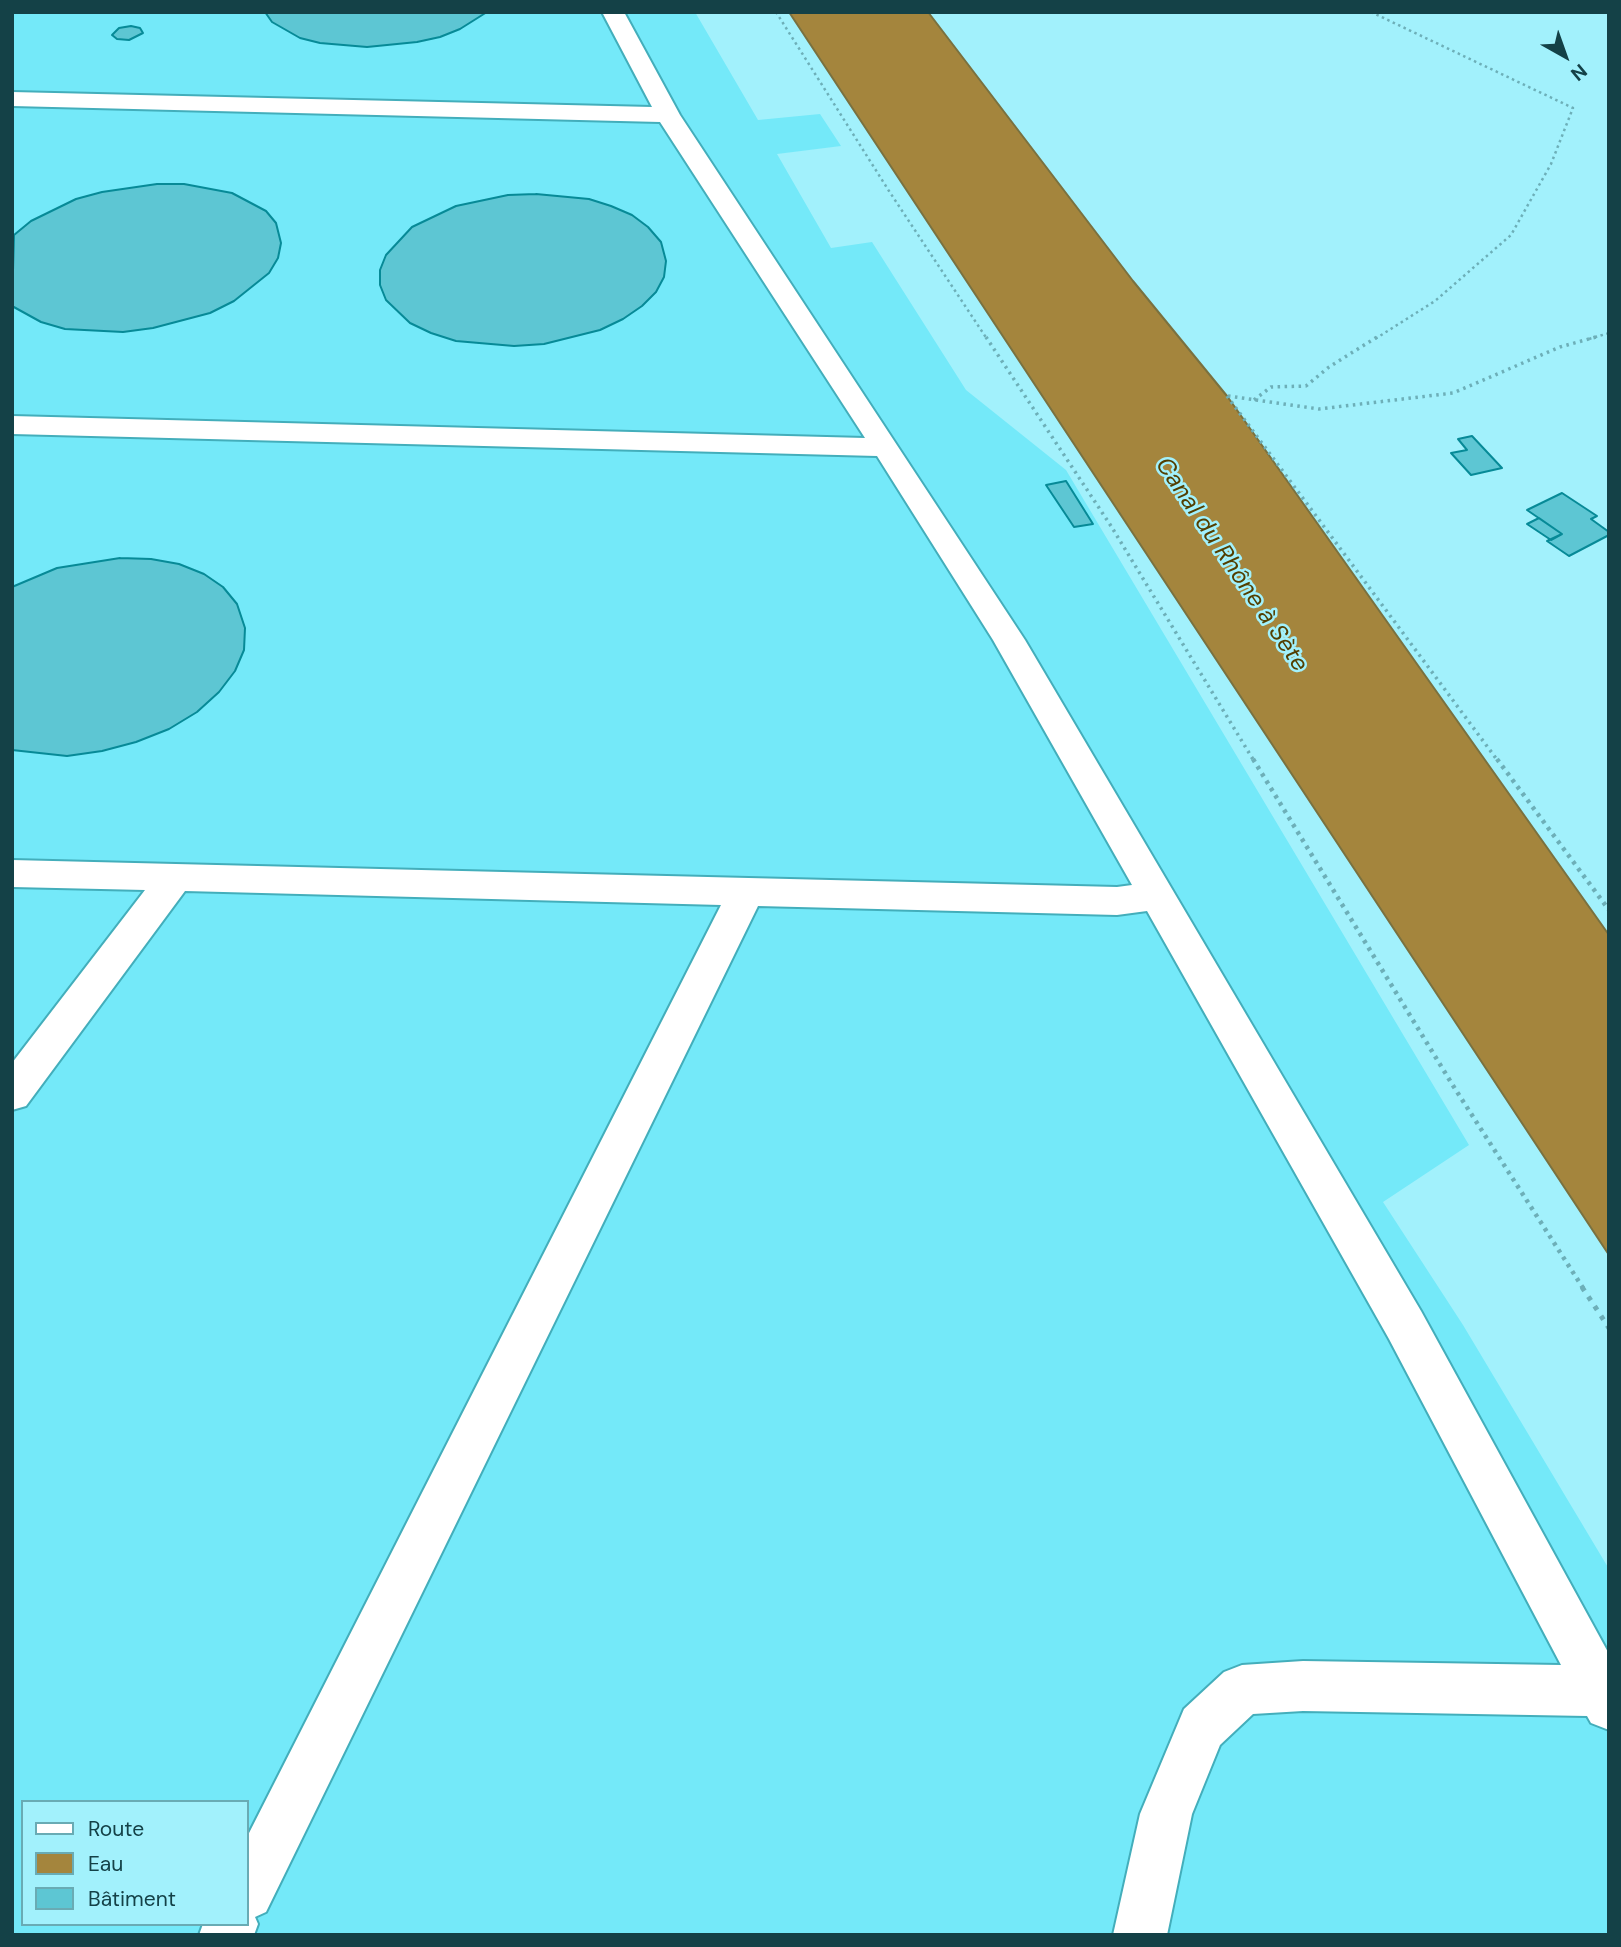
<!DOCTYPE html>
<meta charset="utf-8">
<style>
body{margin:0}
#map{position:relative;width:1621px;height:1947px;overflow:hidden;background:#a2f1fc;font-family:"DM Sans",sans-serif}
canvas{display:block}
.frame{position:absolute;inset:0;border:14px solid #144147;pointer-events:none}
.legend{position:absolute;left:21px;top:1800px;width:228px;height:126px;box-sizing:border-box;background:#a2f1fc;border:2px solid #69abb4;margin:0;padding:9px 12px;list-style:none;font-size:21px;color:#144147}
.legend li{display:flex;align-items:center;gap:14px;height:35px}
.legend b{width:35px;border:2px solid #69abb4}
.north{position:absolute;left:1530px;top:21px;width:70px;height:70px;-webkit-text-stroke:5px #a2f1fc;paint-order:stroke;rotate:140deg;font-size:19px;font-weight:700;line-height:28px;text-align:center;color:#144147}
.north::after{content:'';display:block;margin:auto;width:24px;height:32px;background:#144147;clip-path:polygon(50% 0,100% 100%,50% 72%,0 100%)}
</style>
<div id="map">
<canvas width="1621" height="1947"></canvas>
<div class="frame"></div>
<ul class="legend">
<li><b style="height:9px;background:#fff"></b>Route</li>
<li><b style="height:19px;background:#a4853d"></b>Eau</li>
<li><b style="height:19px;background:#5dc6d3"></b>Bâtiment</li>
</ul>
<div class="north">N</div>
</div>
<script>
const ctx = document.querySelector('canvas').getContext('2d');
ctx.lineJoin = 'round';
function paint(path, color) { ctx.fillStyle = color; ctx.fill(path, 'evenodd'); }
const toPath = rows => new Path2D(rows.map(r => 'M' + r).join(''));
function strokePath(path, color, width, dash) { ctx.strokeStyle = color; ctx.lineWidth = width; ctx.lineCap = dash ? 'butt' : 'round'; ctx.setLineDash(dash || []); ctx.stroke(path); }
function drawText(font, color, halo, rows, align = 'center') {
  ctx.font = font + ' "DM Sans",sans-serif'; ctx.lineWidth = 5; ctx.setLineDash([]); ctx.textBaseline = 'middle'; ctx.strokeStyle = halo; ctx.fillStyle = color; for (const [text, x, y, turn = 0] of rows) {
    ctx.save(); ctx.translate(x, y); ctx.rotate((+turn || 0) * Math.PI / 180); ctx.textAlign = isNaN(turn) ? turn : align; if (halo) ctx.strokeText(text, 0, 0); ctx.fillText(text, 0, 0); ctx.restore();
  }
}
paint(toPath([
 [12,12,695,12,758,120,820,114,841,146,777,154,831,248,872,242,966,390,1066,470,1469,1145,1383,1202,1463,1325,1609,1569,1609,1935,12,1935],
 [23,1802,247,1802,247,1924,23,1924]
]), '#74e9f9');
const water = toPath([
 [789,12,928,12,1133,281,1227,396,1609,935,1609,1255,789,12]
]);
paint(water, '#a4853d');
strokePath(water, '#797140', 2);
const building = toPath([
 [265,12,487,12,460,29,440,37,417,42,367,47,320,43,300,38,272,22,265,12],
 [131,26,140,28,143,33,129,40,117,39,112,35,119,28,131,26],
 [157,184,184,184,232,193,266,211,276,223,281,243,278,258,269,273,234,301,210,313,153,328,123,332,65,329,41,322,12,306,14,235,31,221,76,199,102,192,157,184],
 [536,194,589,199,611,206,632,215,648,227,661,242,666,261,664,277,656,292,642,306,623,319,600,330,544,344,514,346,456,341,431,333,410,323,386,300,380,285,380,270,386,255,412,227,456,206,508,195,536,194],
 [1472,436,1502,468,1471,475,1451,453,1467,450,1458,439,1472,436],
 [1066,481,1093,524,1074,527,1046,485,1066,481],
 [1562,493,1597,516,1591,519,1609,532,1609,535,1569,556,1547,541,1562,534,1527,510,1562,493],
 [1539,518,1562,534,1551,540,1527,524,1539,518],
 [120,558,151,559,179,564,204,574,223,587,237,604,245,628,244,650,235,671,219,692,197,712,169,729,136,742,102,751,67,756,12,750,12,587,57,568,120,558]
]);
paint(building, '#5dc6d3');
strokePath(building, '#078a97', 2);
const minor = toPath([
 [602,12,624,12,680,115,1025,640,1421,1311,1609,1654,1609,1730,1591,1723,1587,1716,1303,1711,1253,1714,1220,1745,1192,1814,1167,1935,1113,1935,1140,1814,1184,1709,1224,1672,1242,1665,1303,1661,1561,1665,1389,1339,1147,911,1117,915,758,906,266,1912,255,1917,258,1924,254,1935,199,1935,203,1924,247,1924,247,1837,721,905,185,891,26,1106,12,1110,12,1063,145,890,12,887,12,860,1117,887,1132,885,993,640,877,456,12,434,12,416,865,438,660,122,12,106,12,92,652,107,602,12]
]);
strokePath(minor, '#43aebb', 4);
strokePath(toPath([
 [776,12,889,191,987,339],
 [1371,12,1573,108,1551,164,1511,235,1435,301,1375,339],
 [1589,339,1609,333]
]), '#6dafb8', 2.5, [2.5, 3.5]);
strokePath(toPath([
 [986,337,1111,526,1254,761],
 [1227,396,1498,761],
 [1228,396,1319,409,1453,393,1560,347,1596,337],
 [1254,400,1271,387,1306,386,1329,367,1377,337]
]), '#6dafb8', 3.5, [2.5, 4.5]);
strokePath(toPath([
 [1253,759,1452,1084,1583,1288],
 [1497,759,1609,910]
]), '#6dafb8', 4.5, [3.5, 5]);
strokePath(toPath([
 [1582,1287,1609,1328]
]), '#6dafb8', 5, [4.5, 7]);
paint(minor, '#fff');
drawText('italic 24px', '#533e00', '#a2f1fc', [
 ["Canal du Rhône à Sète",1231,565,56]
]);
</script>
